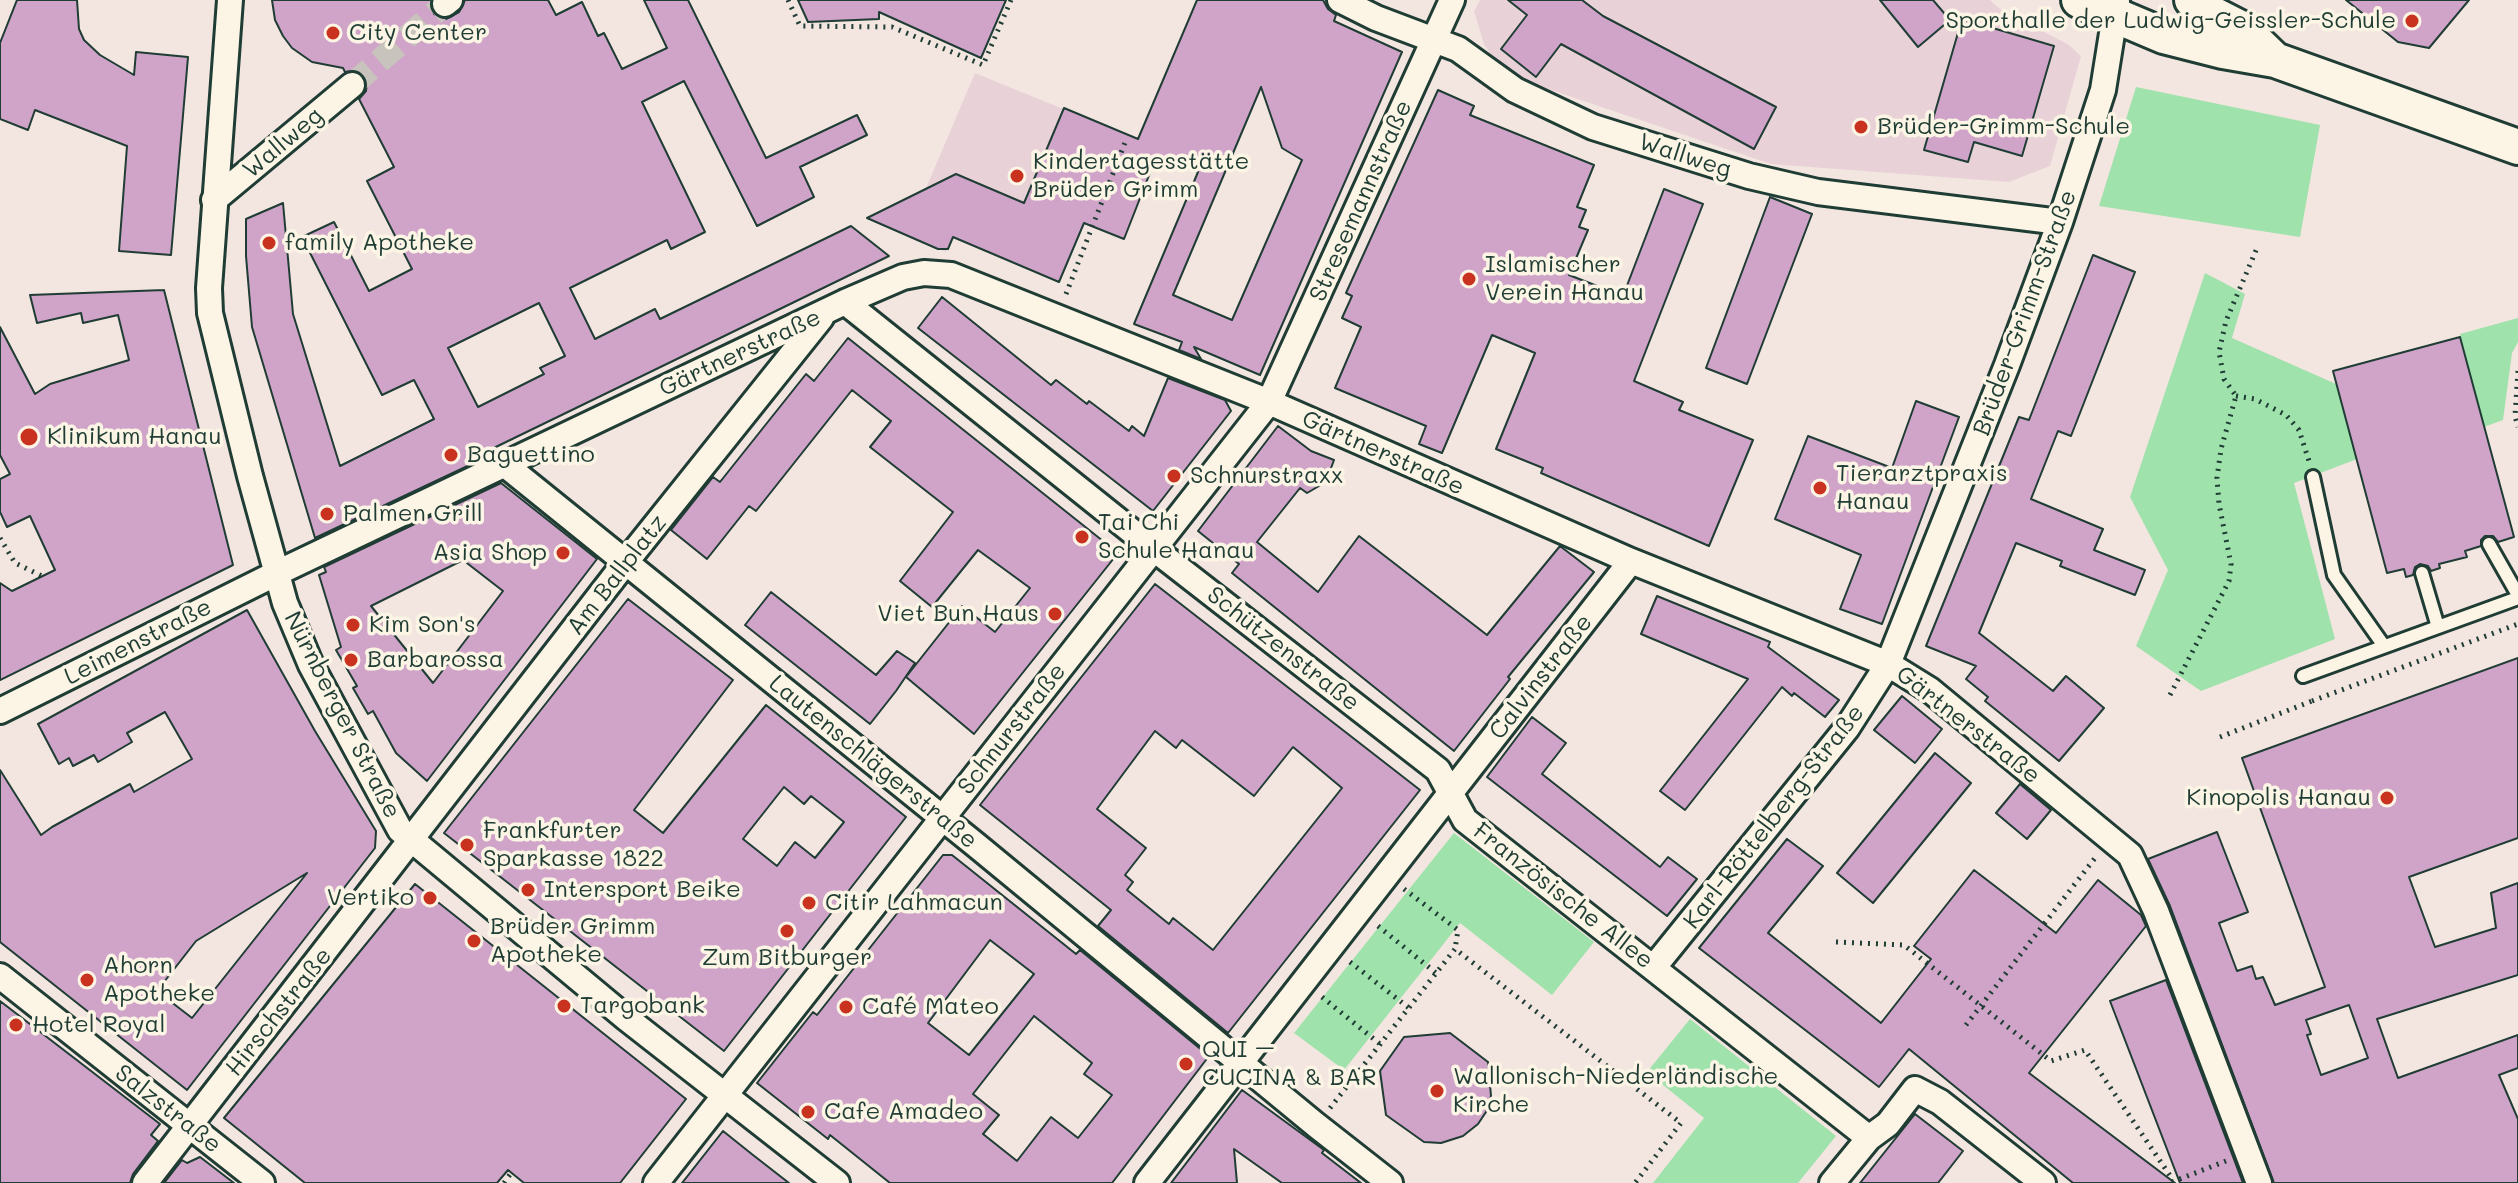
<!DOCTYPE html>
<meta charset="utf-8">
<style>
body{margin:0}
canvas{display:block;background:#f3e5df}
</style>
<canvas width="2518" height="1183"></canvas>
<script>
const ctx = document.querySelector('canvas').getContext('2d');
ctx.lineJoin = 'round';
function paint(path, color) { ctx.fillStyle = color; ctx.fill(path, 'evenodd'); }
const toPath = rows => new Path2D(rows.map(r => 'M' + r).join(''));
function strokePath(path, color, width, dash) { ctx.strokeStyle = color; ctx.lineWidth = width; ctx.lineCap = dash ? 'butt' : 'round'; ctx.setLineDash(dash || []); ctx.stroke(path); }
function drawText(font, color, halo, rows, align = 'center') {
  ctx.font = font + ' Mali,sans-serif'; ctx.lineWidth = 7; ctx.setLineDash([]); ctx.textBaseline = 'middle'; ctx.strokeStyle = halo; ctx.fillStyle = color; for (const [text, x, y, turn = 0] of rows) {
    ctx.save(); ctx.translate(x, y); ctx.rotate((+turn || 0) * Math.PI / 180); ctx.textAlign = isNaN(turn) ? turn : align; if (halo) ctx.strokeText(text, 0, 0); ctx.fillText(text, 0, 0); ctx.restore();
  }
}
paint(toPath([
 [1480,0,1990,0,2000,9,2069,45,2081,56,2050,166,2009,182,1771,164,1551,90,1512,74,1493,58,1484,44,1474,11],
 [975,73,1122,133,1059,282,953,237,946,252,919,241,918,207]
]), '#e8d2d8');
paint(toPath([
 [2136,87,2320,125,2300,237,2099,206],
 [2205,273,2245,294,2232,338,2336,384,2357,459,2294,483,2335,639,2201,691,2136,646,2168,570,2130,497],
 [2518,318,2518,342,2512,353,2503,420,2484,427,2460,334],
 [1454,833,1594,942,1552,995,1460,923,1344,1070,1294,1033],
 [1690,1019,1836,1136,1798,1183,1653,1183,1704,1118,1647,1072]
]), '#a0e2ac');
const building = toPath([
 [17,0,77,0,79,29,84,40,100,55,134,75,136,52,188,57,171,255,119,251,127,146,35,110,28,130,0,119,0,43,17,0],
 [272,0,431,0,434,14,446,19,459,12,465,0,548,0,556,15,582,2,598,36,604,33,622,69,667,48,644,0,688,0,766,158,857,115,867,135,800,167,814,197,757,226,684,81,642,102,705,232,671,249,667,240,570,288,595,339,655,309,660,319,851,226,889,256,469,460,474,463,315,538,252,327,246,256,246,219,283,203,293,314,340,466,434,419,414,380,382,395,302,237,334,222,369,291,412,269,367,181,394,167,359,99,366,91,367,82,358,71,345,72,343,68,312,62,292,48,283,36,275,20,272,0],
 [539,303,565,356,540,368,544,374,478,407,448,348,539,303],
 [798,0,1006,0,981,58,879,12,879,19,808,22,798,0],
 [1197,0,1323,0,1328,9,1336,15,1334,21,1402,52,1260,375,1194,347,1201,359,1179,350,1182,342,1134,324,1198,172,1157,155,1124,239,1084,223,1059,282,953,237,948,249,938,249,867,218,956,174,1024,203,1064,108,1138,139,1197,0],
 [1261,87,1282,148,1302,160,1232,320,1173,295,1261,87],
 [1508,0,1582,0,1603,16,1776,107,1754,149,1561,44,1536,77,1501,49,1527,15,1508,0],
 [1880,0,1933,0,1950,20,1918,47,1880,0],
 [2346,0,2469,0,2429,48,2398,42,2346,0],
 [1962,19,2054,46,2022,156,1974,142,1968,162,1924,150,1962,19],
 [1438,90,1474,106,1470,115,1594,165,1577,207,1586,210,1579,227,1588,230,1569,275,1623,296,1664,189,1703,204,1634,381,1683,402,1679,410,1753,440,1709,546,1541,473,1543,468,1496,449,1535,353,1492,335,1442,453,1419,444,1426,426,1335,388,1361,327,1342,318,1352,296,1346,293,1438,90],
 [1770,197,1812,214,1747,384,1706,368,1770,197],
 [2093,255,2135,272,2071,436,2058,431,2031,499,2103,529,2094,550,2145,570,2135,595,2060,566,2062,561,2016,543,1979,633,2053,691,2066,676,2104,708,2059,761,1985,701,1988,697,1966,679,1976,666,1926,646,2019,417,2029,420,2093,255],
 [164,290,233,565,0,680,0,583,12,591,55,570,30,516,7,527,0,512,0,479,10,474,0,455,0,327,35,394,50,384,129,360,118,315,83,323,81,313,37,323,30,295,164,290],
 [942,297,1051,385,1056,380,1087,404,1089,401,1129,431,1132,426,1144,436,1168,378,1225,400,1231,411,1153,511,918,328,942,297],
 [2460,337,2514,537,2498,542,2493,536,2485,536,2481,540,2481,546,2465,551,2467,557,2439,564,2440,568,2431,571,2428,566,2420,564,2415,567,2413,575,2406,577,2404,569,2387,573,2333,371,2460,337],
 [848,338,1118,553,974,734,906,677,962,606,995,632,1030,588,978,550,932,607,900,581,953,512,870,447,891,421,852,390,756,511,749,506,707,559,671,530,713,477,720,482,806,374,814,381,848,338],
 [1916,401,1959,417,1882,624,1840,609,1861,555,1775,519,1808,436,1892,468,1916,401],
 [1278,426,1311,451,1334,460,1326,482,1307,493,1300,488,1257,542,1318,592,1359,536,1487,635,1560,546,1594,572,1508,677,1510,679,1454,751,1232,573,1239,564,1198,531,1278,426],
 [501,483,597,559,427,781,396,753,373,711,368,714,353,688,357,686,336,650,341,647,319,575,326,572,324,567,501,483],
 [463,560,503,591,433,683,371,606,463,560],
 [1155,584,1420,790,1228,1033,1098,926,1111,910,980,805,1155,584],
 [1155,731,1176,748,1182,740,1254,796,1293,747,1342,788,1213,950,1173,918,1169,924,1127,890,1133,882,1125,875,1146,848,1097,809,1155,731],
 [771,592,876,675,897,651,915,663,896,691,870,724,745,625,771,592],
 [1657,596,1770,642,1768,647,1839,700,1825,717,1794,693,1792,696,1782,687,1685,810,1660,791,1748,679,1641,634,1657,596],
 [628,599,733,680,634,810,663,833,766,705,906,817,724,1051,444,833,628,599],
 [784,787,804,804,811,796,844,822,815,858,795,842,777,866,743,839,784,787],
 [247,610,315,731,376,831,375,848,187,1090,0,942,0,770,41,835,52,827,130,784,134,792,192,759,165,712,127,733,132,742,98,762,94,755,73,766,69,758,59,764,38,724,247,610],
 [307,873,192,1018,157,991,196,941,307,873],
 [2518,658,2518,838,2409,877,2435,947,2496,928,2491,893,2518,883,2518,975,2377,1019,2398,1078,2518,1035,2518,1068,2499,1075,2518,1119,2518,1183,2274,1183,2170,906,2148,859,2217,832,2248,912,2219,923,2237,971,2252,966,2256,979,2263,977,2275,1005,2325,987,2242,758,2518,658],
 [2349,1005,2368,1058,2321,1075,2307,1035,2311,1034,2306,1020,2349,1005],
 [1902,696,1942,729,1915,763,1874,730,1902,696],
 [1532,717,1566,743,1542,774,1660,867,1668,857,1697,879,1667,916,1487,777,1532,717],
 [1935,753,1971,783,1873,903,1837,873,1935,753],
 [2020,784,2051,810,2027,839,1996,813,2020,784],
 [1787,839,1823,866,1768,933,1881,1023,1931,959,1914,946,1974,870,2056,933,2098,880,2141,915,2146,926,2029,1073,2175,1183,2073,1183,1909,1049,1879,1087,1699,948,1787,839],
 [943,855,952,855,1076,954,1080,950,1209,1056,1112,1183,890,1183,830,1135,828,1139,757,1083,813,1012,817,1015,943,855],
 [990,940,1034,974,969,1055,928,1023,990,940],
 [1034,1016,1092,1063,1084,1074,1112,1095,1078,1138,1051,1117,1017,1161,983,1134,999,1115,973,1094,1034,1016],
 [415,884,686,1099,620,1183,524,1183,508,1170,497,1183,305,1183,224,1118,415,884],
 [2166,980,2243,1183,2180,1183,2110,1001,2166,980],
 [0,1001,160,1124,151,1135,158,1141,133,1174,130,1183,0,1183,0,1001],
 [1450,1033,1488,1062,1491,1096,1486,1112,1478,1124,1463,1136,1441,1143,1424,1142,1386,1115,1380,1071,1404,1037,1450,1033],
 [1242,1090,1324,1150,1322,1153,1361,1183,1282,1183,1234,1149,1237,1183,1171,1183,1242,1090],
 [1915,1114,1963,1151,1938,1183,1860,1183,1915,1114],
 [723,1131,753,1155,789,1183,682,1183,723,1131],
 [200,1157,234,1183,164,1183,182,1160,187,1163,200,1157]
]);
paint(building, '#cfa4c8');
strokePath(building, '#1f3d34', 2);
strokePath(toPath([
 [352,85,445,4]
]), '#c9c3bd', 24, [24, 12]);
const lane = toPath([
 [2313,477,2334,575,2384,646],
 [2489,544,2518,595],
 [2422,573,2438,627],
 [2303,676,2518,598]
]);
const street = toPath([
 [230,0,209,288,210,313,250,476,285,603,311,665,400,830,626,1018,837,1183],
 [1340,0,1376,18,1458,49,1515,90,1593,127,1749,176,1818,192,2060,222],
 [445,4,450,0],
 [214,200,352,85],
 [845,302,1154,549,1438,770,1465,820,1869,1138],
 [504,464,976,845,1316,1125,1390,1183],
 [0,711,277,573,845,302,903,277,924,273,951,275,1269,402,1631,561,1888,664,1930,690,2130,855,2156,911,2259,1183],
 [1654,967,1847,728,1888,664,2007,365,2060,222,2103,90,2117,2],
 [0,976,262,1183],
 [145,1183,625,563,821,318],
 [656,1183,1269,402,1452,0],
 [1147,1183,1631,561],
 [1832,1183,1869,1138,1888,1124,1915,1089,1940,1102,2043,1183]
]);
const secondary = toPath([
 [2079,0,2164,36,2223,51,2275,60,2518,147],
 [2192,0,2199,7,2244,30,2275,60]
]);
strokePath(lane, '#1f3d34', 18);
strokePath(street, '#1f3d34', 30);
strokePath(secondary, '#1f3d34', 40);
strokePath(toPath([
 [788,0,800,26,892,27,983,65,1011,0],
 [1066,294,1126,140],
 [2518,371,2515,416,2518,427],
 [2236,396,2255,399,2286,415,2299,430,2309,461],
 [0,538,15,563,42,576],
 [2170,695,2229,581,2231,564,2219,504,2217,478,2221,449,2236,396,2224,379,2219,352,2226,321,2257,248],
 [2312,701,2518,624],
 [2220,737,2312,701],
 [1404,889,1458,930,1455,949],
 [1378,926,1436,973],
 [1836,942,1904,945,2051,1061,2085,1050,2173,1180],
 [1350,962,1409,1008],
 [1322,997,1380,1044],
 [1966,1025,2095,858],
 [1330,1108,1455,949,1681,1123,1635,1183],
 [2172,1182,2226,1161],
 [504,1183,511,1173]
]), '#1f3d34', 5, [2, 6]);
strokePath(lane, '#fcf5e5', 12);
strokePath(street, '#fcf5e5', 24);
strokePath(secondary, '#fcf5e5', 34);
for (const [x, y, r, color] of [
 [2412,21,8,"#c8321e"],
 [333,33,8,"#c8321e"],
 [1861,127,8,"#c8321e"],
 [1017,176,8,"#c8321e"],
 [269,243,8,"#c8321e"],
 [1469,279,8,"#c8321e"],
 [29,437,10,"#c8321e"],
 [451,455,8,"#c8321e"],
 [1174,476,8,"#c8321e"],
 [1820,488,8,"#c8321e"],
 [327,514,8,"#c8321e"],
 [1082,537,8,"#c8321e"],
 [563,553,8,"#c8321e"],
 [1055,614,8,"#c8321e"],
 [353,625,8,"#c8321e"],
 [351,660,8,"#c8321e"],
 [2387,798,8,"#c8321e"],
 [467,845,8,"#c8321e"],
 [528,890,8,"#c8321e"],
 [430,898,8,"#c8321e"],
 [809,903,8,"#c8321e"],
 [787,931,8,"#c8321e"],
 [474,941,8,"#c8321e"],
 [87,980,8,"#c8321e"],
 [564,1006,8,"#c8321e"],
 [846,1007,8,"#c8321e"],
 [16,1025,8,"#c8321e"],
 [1186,1064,8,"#c8321e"],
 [1437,1091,8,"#c8321e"],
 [808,1112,8,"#c8321e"]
]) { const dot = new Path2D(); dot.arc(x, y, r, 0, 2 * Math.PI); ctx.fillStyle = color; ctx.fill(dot); strokePath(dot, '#fcf5e5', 3); }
drawText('24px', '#1f3d34', '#fcf5e5', [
 ["Sporthalle der Ludwig-Geissler-Schule",2396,21,"right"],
 ["City Center",349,33],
 ["Brüder-Grimm-Schule",1877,127],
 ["Kindertagesstätte",1033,162],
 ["Brüder Grimm",1033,190],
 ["family Apotheke",285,243],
 ["Islamischer",1485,265],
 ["Verein Hanau",1485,293],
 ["Klinikum Hanau",47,437],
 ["Baguettino",467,455],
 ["Tierarztpraxis",1836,474],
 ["Hanau",1836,502],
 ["Schnurstraxx",1190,476],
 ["Palmen Grill",343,514],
 ["Tai Chi",1098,523],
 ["Schule Hanau",1098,551],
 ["Asia Shop",547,553,"right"],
 ["Viet Bun Haus",1039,614,"right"],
 ["Kim Son's",369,625],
 ["Barbarossa",367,660],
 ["Kinopolis Hanau",2371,798,"right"],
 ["Frankfurter",483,831],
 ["Sparkasse 1822",483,859],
 ["Intersport Beike",544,890],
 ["Vertiko",414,898,"right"],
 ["Citir Lahmacun",825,903],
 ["Brüder Grimm",490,927],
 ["Apotheke",490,955],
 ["Zum Bitburger",787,958,"center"],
 ["Ahorn",103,966],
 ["Apotheke",103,994],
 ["Targobank",580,1006],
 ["Café Mateo",862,1007],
 ["Hotel Royal",32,1025],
 ["QUI –",1202,1050],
 ["CUCINA & BAR",1202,1078],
 ["Wallonisch-Niederländische",1453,1077],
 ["Kirche",1453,1105],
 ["Cafe Amadeo",824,1112]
], 'left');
drawText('24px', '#1f3d34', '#fcf5e5', [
 ["Wallweg",283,143,-40],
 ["Wallweg",1685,156,18],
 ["Stresemannstraße",1361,201,-66],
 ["Brüder-Grimm-Straße",2025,313,-70],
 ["Gärtnerstraße",740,353,-25],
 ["Gärtnerstraße",1383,453,24],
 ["Am Ballplatz",617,575,-52],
 ["Leimenstraße",138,642,-27],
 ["Schützenstraße",1283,649,38],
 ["Calvinstraße",1541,677,-52],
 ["Nürnberger Straße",342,715,63],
 ["Gärtnerstraße",1968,725,38],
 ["Schnurstraße",1012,729,-52],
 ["Lautenschlägerstraße",873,762,39],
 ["Karl-Röttelberg-Straße",1774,817,-52],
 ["Französische Allee",1563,896,38],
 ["Hirschstraße",279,1012,-52],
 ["Salzstraße",168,1109,38]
]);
</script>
